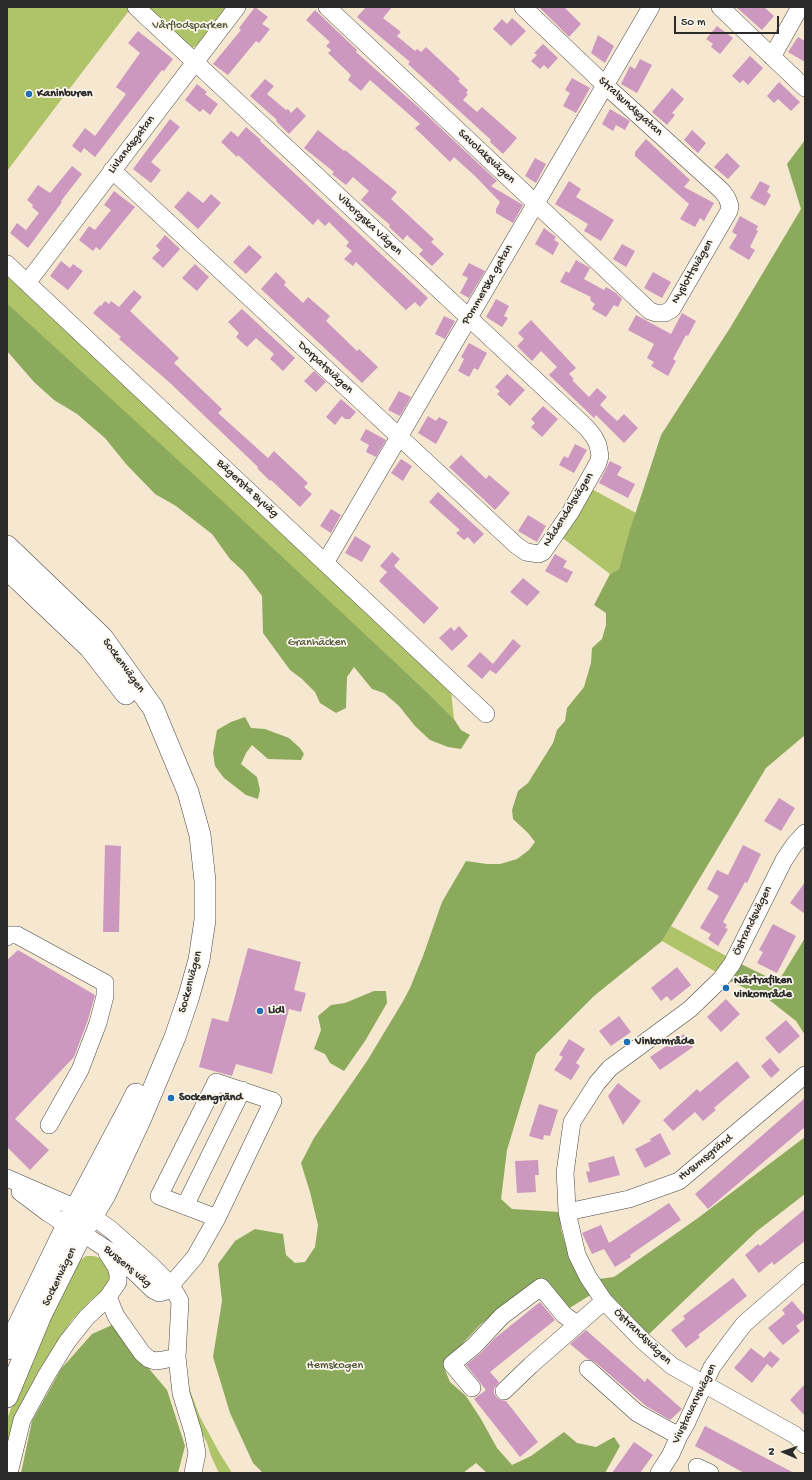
<!DOCTYPE html>
<meta charset="utf-8">
<style>
body{margin:0}
#map{position:relative;width:812px;height:1480px;overflow:hidden;background:#f6e7d0;font-family:"Gochi Hand",sans-serif}
canvas{display:block}
.frame{position:absolute;inset:0;border:8px solid #2b2b2b;pointer-events:none}
.north{position:absolute;left:764px;top:1432px;width:40px;height:40px;-webkit-text-stroke:3px #fbf7ec;paint-order:stroke;rotate:272deg;font-size:11px;font-weight:700;line-height:16px;text-align:center;color:#2b2b2b}
.north::after{content:'';display:block;margin:auto;width:14px;height:18px;background:#2b2b2b;clip-path:polygon(50% 0,100% 100%,50% 72%,0 100%)}
.scale{position:absolute;left:674px;top:16px;width:105px;height:18px;box-sizing:border-box;border:2px solid #2b2b2b;border-top:0;padding-left:5px;font-size:12px;line-height:14px;white-space:nowrap;color:#2b2b2b;-webkit-text-stroke:3px #fbf7ec;paint-order:stroke}
</style>
<div id="map">
<canvas width="812" height="1480"></canvas>
<div class="frame"></div>
<div class="north">N</div>
<div class="scale">50 m</div>
</div>
<script>
const ctx = document.querySelector('canvas').getContext('2d');
ctx.lineJoin = 'round';
function paint(path, color) { ctx.fillStyle = color; ctx.fill(path, 'evenodd'); }
const toPath = rows => new Path2D(rows.map(r => 'M' + r).join(''));
function strokePath(path, color, width, dash) { ctx.strokeStyle = color; ctx.lineWidth = width; ctx.lineCap = dash ? 'butt' : 'round'; ctx.setLineDash(dash || []); ctx.stroke(path); }
function drawText(font, color, halo, rows, align = 'center') {
  ctx.font = font + ' "Gochi Hand",sans-serif'; ctx.lineWidth = 3.5; ctx.setLineDash([]); ctx.textBaseline = 'middle'; ctx.strokeStyle = halo; ctx.fillStyle = color; for (const [text, x, y, turn = 0] of rows) {
    ctx.save(); ctx.translate(x, y); ctx.rotate((+turn || 0) * Math.PI / 180); ctx.textAlign = isNaN(turn) ? turn : align; if (halo) ctx.strokeText(text, 0, 0); ctx.fillText(text, 0, 0); ctx.restore();
  }
}
paint(toPath([
 [7,7,133,7,128,12,7,171],
 [143,7,227,7,203,40,194,47,189,48],
 [7,276,451,691,454,719,429,694,7,303],
 [590,488,636,513,619,569,610,574,560,536],
 [671,926,728,957,716,972,662,941],
 [86,1256,94,1256,100,1258,107,1263,113,1273,109,1286,91,1300,72,1320,55,1346,7,1460,7,1419,26,1368,76,1263],
 [185,1377,200,1417,219,1452,232,1473,219,1473,211,1456,207,1443,198,1426]
]), '#afc468');
paint(toPath([
 [805,140,805,735,766,768,662,941,594,996,536,1054,507,1150,501,1199,512,1209,560,1212,561,1229,569,1257,592,1294,568,1309,540,1284,531,1284,519,1294,481,1324,464,1342,445,1370,450,1382,466,1396,481,1419,497,1448,512,1465,531,1456,564,1432,577,1443,596,1447,614,1437,620,1446,605,1473,487,1473,476,1463,463,1473,263,1473,253,1463,230,1413,213,1357,222,1301,218,1264,235,1241,255,1229,283,1234,286,1255,295,1263,305,1262,315,1247,318,1225,310,1192,301,1163,314,1138,367,1061,402,1003,410,988,423,956,442,902,466,861,487,864,500,864,517,859,529,850,535,842,528,833,513,819,512,810,518,791,528,783,553,743,557,730,565,721,567,708,584,687,591,663,592,648,602,639,606,625,606,613,594,605,610,574,619,569,629,533,661,435,730,328,801,209,787,164],
 [7,303,218,497,429,694,454,719,461,730,470,735,461,749,448,747,430,740,415,726,399,706,384,693,372,689,354,667,347,677,346,708,336,713,320,703,315,692,302,679,290,670,263,633,262,596,244,572,230,559,212,534,176,506,155,494,126,464,105,438,77,414,54,400,34,382,7,351],
 [245,717,251,728,265,729,289,738,300,748,304,754,301,760,268,759,252,745,246,753,241,764,257,777,260,790,258,799,246,795,224,778,215,766,213,753,217,730,231,722],
 [805,938,805,1035,796,1021,768,999,730,981,741,964,778,982],
 [374,991,386,991,387,1003,365,1041,344,1071,330,1063,325,1054,314,1049,321,1030,318,1016,331,1005,345,1003],
 [805,1137,805,1194,757,1231,648,1335,607,1293,598,1279,614,1277,698,1218],
 [112,1325,167,1390,185,1446,178,1473,21,1473,32,1421,61,1369,92,1334]
]), '#8baa5c');
paint(toPath([
 [255,7,268,17,262,24,270,29,259,43,256,41,228,75,213,64,241,30,239,28],
 [366,7,392,7,383,18,401,32,397,36,415,51,417,49,421,52,426,47,460,79,458,81,468,90,466,93,468,94,463,100,477,112,482,107,517,138,503,154,490,142,491,140,408,64,410,62,357,17],
 [539,7,564,7,581,24,569,37],
 [736,7,764,7,774,16,762,30],
 [315,10,357,50,356,52,417,106,497,181,491,186,523,205,513,223,496,213,496,209,500,202,475,176,454,157,450,162,415,128,420,124,370,80,361,91,348,80,351,75,328,53,331,50,326,46,330,42,306,20],
 [512,18,526,31,511,46,493,29,502,19,507,24],
 [717,26,733,38,720,54,711,47,713,44,706,39],
 [138,31,173,59,164,71,162,70,95,157,84,148,81,153,72,146,85,128,95,136,126,94,116,87,140,53,128,43],
 [598,35,614,46,605,63,591,53],
 [798,37,805,41,805,62,788,52],
 [543,44,558,58,548,69,544,65,540,69,531,61,537,55,534,53],
 [750,56,763,68,748,85,743,80,740,83,732,76],
 [640,59,652,65,637,93,621,84,630,66,635,69],
 [572,78,590,88,576,113,563,106,570,93,565,90],
 [265,79,274,86,267,94,286,110,288,109,291,113,297,107,306,116,289,134,276,121,277,120,250,96],
 [779,82,800,102,791,111,778,99,774,103,767,96],
 [197,84,207,92,205,94,218,104,210,115,203,109,200,112,185,100],
 [672,88,684,99,672,113,675,115,667,125,652,112],
 [610,109,630,121,625,130,616,125,613,131,602,124],
 [170,119,180,127,151,162,161,170,151,183,133,169],
 [246,127,261,140,260,141,428,298,420,307,415,302,406,310,356,262,353,266,344,259,352,251,346,246,349,242,329,222,325,226,318,219,313,225,238,155,237,157,221,142,231,131,238,137],
 [318,130,344,151,345,150,397,192,391,199,434,239,431,242,444,254,432,266,419,254,423,250,407,235,403,240,389,227,390,225,361,200,369,191,353,177,346,185,332,174,334,172,304,148],
 [692,130,706,143,698,153,684,140],
 [646,139,690,180,684,187,714,203,704,221,700,218,695,227,680,219,689,204,635,156,635,152],
 [727,153,740,166,728,179,714,167],
 [535,158,546,164,536,183,525,176],
 [72,166,82,174,61,201,62,202,28,248,10,233,17,223,26,230,39,213,32,207,33,205,27,200,38,185,50,193],
 [569,181,581,189,576,197,614,220,601,241,584,231,588,224,555,204],
 [760,181,770,186,767,192,771,195,765,206,750,198],
 [114,191,135,207,100,250,96,247,93,251,79,240,89,226,95,230,111,210,104,205],
 [188,191,203,203,211,194,221,203,198,229,174,207],
 [740,216,758,226,756,230,758,231,750,247,755,250,749,260,729,248,737,235,732,232],
 [544,228,556,237,554,240,559,243,553,255,535,244],
 [165,235,180,249,163,268,152,258,160,250,156,246],
 [622,244,635,251,626,267,613,259],
 [249,245,262,257,246,274,233,262],
 [576,260,590,268,584,279,604,290,606,287,616,293,622,299,618,307,614,305,606,317,592,309,595,304,590,300,591,297,560,282,566,271,569,273],
 [61,261,70,268,73,264,83,271,68,290,50,276],
 [469,263,485,271,469,298,460,293,468,278,462,275],
 [195,264,209,277,197,291,182,278],
 [276,272,286,282,284,285,303,303,308,297,330,316,326,321,357,351,359,349,378,367,362,383,261,289],
 [653,272,671,282,662,298,644,288],
 [134,290,142,297,130,311,179,358,174,363,222,409,218,413,268,458,274,451,308,483,304,487,312,494,300,507,271,480,270,481,257,468,258,467,169,382,119,339,121,337,93,313,100,305,101,306,105,301,109,304,111,301,119,307],
 [496,299,509,306,504,316,508,318,502,327,486,317],
 [242,309,295,358,283,371,270,359,274,354,256,338,247,347,236,337,239,333,228,322],
 [682,313,696,321,688,336,686,335,673,359,676,361,668,376,651,366,654,362,647,358,654,344,628,330,636,315,671,334],
 [444,316,455,321,445,339,435,334],
 [531,320,576,368,569,374,574,379,572,380,589,397,597,388,607,397,600,405,617,421,624,414,638,428,624,443,596,415,594,418,549,375,557,367,541,351,532,361,517,346,524,339,518,333],
 [469,343,487,353,478,370,474,368,469,377,458,371,464,359,461,357],
 [314,371,326,382,316,392,304,381],
 [507,374,525,390,510,406,497,394,500,391,495,387],
 [399,391,411,397,400,416,388,410],
 [341,399,356,412,350,419,345,419,342,416,335,425,326,417],
 [543,406,558,419,542,437,531,427,535,423,531,419],
 [428,416,436,421,439,417,448,422,436,444,418,433],
 [366,429,386,440,376,457,366,452,369,445,360,440],
 [575,444,587,450,574,473,559,465,564,456,568,458],
 [461,455,486,479,489,475,510,493,495,510,449,467],
 [401,459,412,466,403,481,391,473],
 [610,461,622,467,617,475,635,484,628,498,599,483],
 [438,492,484,534,474,544,468,537,464,540,456,533,460,530,429,502],
 [331,509,341,515,331,533,320,526],
 [528,515,546,526,537,542,518,531],
 [355,536,371,546,362,562,345,553],
 [392,552,400,559,394,566,439,608,424,624,379,581,387,572,380,566],
 [555,554,567,561,563,567,573,572,567,583,545,571],
 [523,578,540,592,527,606,510,592],
 [459,626,468,636,452,651,439,638,451,627,454,631],
 [513,639,521,646,496,674,490,670,482,679,467,666,480,652,493,664],
 [779,798,795,808,781,831,764,821],
 [105,845,121,846,119,932,103,932],
 [743,845,761,854,747,883,745,882,723,922,727,925,725,928,728,929,718,946,708,939,711,934,700,928,719,896,707,889,717,870,728,875],
 [805,882,805,914,790,903],
 [773,924,796,936,777,973,757,963,763,952,759,950],
 [248,948,301,962,294,990,306,993,301,1012,289,1009,272,1074,236,1064,232,1076,199,1067,212,1018,228,1022],
 [18,950,95,995,88,1020,74,1057,15,1119,49,1150,30,1170,7,1147,7,960],
 [677,967,691,985,671,1001,667,996,661,1001,651,988],
 [726,999,740,1014,721,1032,707,1017],
 [619,1016,631,1032,611,1046,599,1031],
 [786,1020,800,1036,779,1054,765,1038],
 [684,1034,693,1047,660,1070,650,1057],
 [569,1039,585,1049,576,1063,580,1066,571,1080,554,1070,563,1057,559,1055],
 [770,1058,780,1070,771,1078,761,1066],
 [737,1061,750,1077,714,1108,716,1110,703,1121,695,1112,673,1131,663,1120,697,1089,700,1092],
 [618,1083,641,1101,623,1125,608,1096],
 [805,1098,805,1127,708,1209,695,1194],
 [539,1104,558,1110,550,1136,544,1135,543,1140,529,1136],
 [660,1133,671,1154,645,1168,635,1149,651,1141,650,1139],
 [614,1156,620,1175,589,1183,586,1172,590,1171,588,1163],
 [538,1160,539,1175,535,1175,536,1192,517,1193,515,1161],
 [669,1203,681,1220,630,1255,631,1257,615,1267,604,1249,592,1254,582,1233,601,1225,609,1243],
 [805,1209,805,1241,774,1265,772,1262,759,1273,745,1255,758,1244,760,1246],
 [733,1278,747,1296,698,1335,700,1337,686,1348,671,1330,685,1319,683,1316],
 [792,1301,805,1316,805,1319,796,1326,800,1331,783,1345,768,1328,785,1314,782,1310],
 [540,1302,555,1320,490,1372,499,1382,494,1389,494,1393,497,1398,501,1400,506,1401,538,1442,520,1457,474,1399,486,1390,466,1365,481,1353,494,1339],
 [586,1330,645,1382,647,1378,682,1409,670,1420,646,1406,595,1362,588,1359,570,1344],
 [751,1348,764,1358,770,1351,780,1359,772,1368,767,1364,752,1383,734,1368],
 [805,1384,805,1416,790,1400],
 [705,1426,794,1473,744,1473,695,1446],
 [634,1442,653,1455,640,1473,612,1473]
]), '#cd98c0');
const minor = toPath([
 [327,7,650,311,656,313,665,313,672,309,729,211,730,206,727,198,722,191,605,85,523,7],
 [720,7,805,88],
 [772,57,800,7],
 [112,170,516,545,526,552,539,554,543,552,570,513,598,463,600,456,598,445,594,437,587,428,136,7],
 [7,264,486,714],
 [27,283,237,7],
 [325,563,651,7],
 [805,833,794,845,784,860,732,964,721,979,690,1009,610,1068,597,1083,572,1122,565,1173,566,1188,567,1212,577,1255,588,1277,604,1301,643,1341,672,1366,795,1435,805,1445],
 [7,937,9,935,17,935,105,983,105,996,98,1023,80,1070,49,1125],
 [7,1178,76,1208],
 [20,1192,48,1213,67,1225],
 [185,1206,242,1090],
 [567,1212,629,1199,679,1181,805,1075],
 [92,1216,110,1229,152,1266,171,1285,180,1301,177,1357,181,1393,193,1432,197,1453,193,1473],
 [82,1233,120,1258,153,1290,159,1293,166,1291,171,1285,195,1257,217,1218,273,1101,216,1082,159,1196,217,1218],
 [108,1297,116,1316,142,1353,149,1359,155,1361,163,1360,177,1357],
 [588,1369,637,1413,679,1436],
 [472,1388,452,1364,474,1346,502,1316,541,1287,564,1315,577,1324],
 [504,1391,531,1365,604,1301],
 [697,1467,710,1473],
 [9,1473,22,1420,46,1376,67,1342,86,1318,108,1297,118,1282,118,1274,116,1267,107,1253],
 [659,1473,671,1454,679,1436,686,1424,712,1367,728,1345,744,1324,805,1271]
]);
const major = toPath([
 [7,546,102,637,153,708,188,792,200,835,205,881,205,920,199,960,188,999,175,1037,141,1118,105,1195,82,1233,42,1313,7,1397],
 [7,569,90,648,126,694],
 [7,1349,67,1225,128,1110,136,1094]
]);
strokePath(minor, '#494744', 18);
strokePath(major, '#494744', 22);
strokePath(minor, '#fff', 17);
strokePath(major, '#fff', 21);
for (const [x, y, r, color] of [
 [29,94,4,"#1f6fb2"],
 [726,988,4,"#1f6fb2"],
 [260,1011,4,"#1f6fb2"],
 [627,1042,4,"#1f6fb2"],
 [171,1098,4,"#1f6fb2"]
]) { const dot = new Path2D(); dot.arc(x, y, r, 0, 2 * Math.PI); ctx.fillStyle = color; ctx.fill(dot); strokePath(dot, '#fbf7ec', 1.5); }
drawText('12px', '#53593d', '#fbf7ec', [
 ["Vårflodsparken",190,26],
 ["Granhäcken",317,643],
 ["Hemskogen",335,1366]
]);
drawText('bold 12px', '#2b2b2b', '#fbf7ec', [
 ["Kaninburen",37,94],
 ["Närtrafiken",734,981],
 ["vinkområde",734,995],
 ["Lidl",268,1011],
 ["Vinkområde",635,1042],
 ["Sockengränd",179,1098]
], 'left');
drawText('12px', '#2b2b2b', '#fbf7ec', [
 ["Stralsundsgatan",630,107,42],
 ["Livlandsgatan",132,145,-53],
 ["Savolaksvägen",486,157,43],
 ["Viborgska Vägen",369,225,43],
 ["Nyslottsvägen",693,272,-60],
 ["Pommerska gatan",488,285,-60],
 ["Dorpatsvägen",325,368,43],
 ["Bägersta Byväg",247,489,43],
 ["Nådendalsvägen",569,510,-58],
 ["Sockenvägen",123,666,54],
 ["Östrandsvägen",753,921,-64],
 ["Sockenvägen",191,982,-75],
 ["Husumsgränd",706,1158,-39],
 ["Bussens väg",127,1267,40],
 ["Sockenvägen",60,1277,-64],
 ["Östrandsvägen",642,1337,44],
 ["Vivstavarvsvägen",695,1404,-64]
]);
</script>
